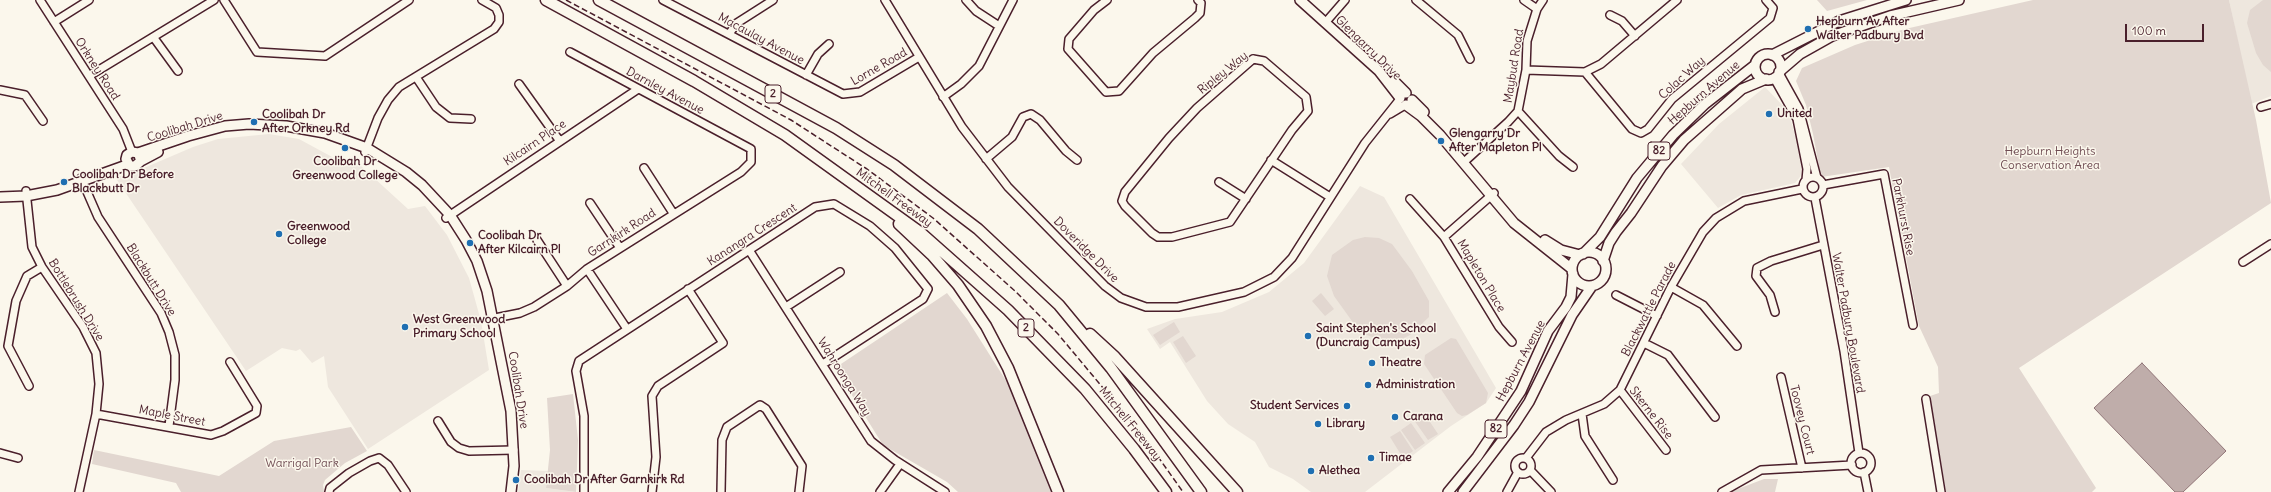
<!DOCTYPE html>
<style>
body{margin:0}
#map{position:relative;width:2271px;height:492px;overflow:hidden;background:#fbf7ec;font-family:Delius,sans-serif}
canvas{display:block}
.scale{position:absolute;left:2125px;top:24px;width:79px;height:18px;box-sizing:border-box;border:2px solid #4a1f2b;border-top:0;padding-left:5px;font-size:12px;line-height:14px;white-space:nowrap;color:#4a1f2b;-webkit-text-stroke:3px #fbf7ec;paint-order:stroke}
</style>
<div id="map">
<canvas width="2271" height="492"></canvas>
<div class="scale">100 m</div>
</div>
<script>
const ctx = document.querySelector('canvas').getContext('2d');
ctx.lineJoin = 'round';
function paint(path, color) { ctx.fillStyle = color; ctx.fill(path, 'evenodd'); }
const toPath = rows => new Path2D(rows.map(r => 'M' + r).join(''));
function strokePath(path, color, width, dash) { ctx.strokeStyle = color; ctx.lineWidth = width; ctx.lineCap = dash ? 'butt' : 'round'; ctx.setLineDash(dash || []); ctx.stroke(path); }
function drawText(font, color, halo, rows, align = 'center') {
  ctx.font = font + ' Delius,sans-serif'; ctx.lineWidth = 3; ctx.setLineDash([]); ctx.textBaseline = 'middle'; ctx.strokeStyle = halo; ctx.fillStyle = color; for (const [text, x, y, turn = 0] of rows) {
    ctx.save(); ctx.translate(x, y); ctx.rotate((+turn || 0) * Math.PI / 180); ctx.textAlign = isNaN(turn) ? turn : align; if (halo) ctx.strokeText(text, 0, 0); ctx.fillText(text, 0, 0); ctx.restore();
  }
}
paint(toPath([
 [2229,0,2271,0,2271,96,2251,104],
 [1765,87,1788,111,1796,138,1802,170,1800,177,1795,183,1741,195,1718,208,1681,164,1719,124],
 [269,134,299,139,334,158,361,166,408,209,425,206,447,235,469,278,481,321,489,370,368,449,328,387,324,356,312,363,300,349,296,351,282,348,246,371,115,177,130,174,193,147,218,139],
 [1360,186,1384,197,1496,388,1486,403,1451,426,1365,492,1311,492,1293,479,1269,467,1255,442,1228,424,1207,401,1170,342,1160,349,1147,329,1175,319,1222,312,1269,292,1304,263],
 [521,470,548,471,546,488,576,492,518,492]
]), '#eee7de');
paint(toPath([
 [1817,0,1867,0,1827,11],
 [2033,0,2229,0,2256,120,2271,203,2019,368,2096,488,2092,492,1946,492,1930,396,1939,393,1938,367,1919,326,1889,167,1821,177,1813,134,1806,105,1796,81,1802,68,1855,45,1905,29],
 [2263,0,2271,0,2271,72,2263,65,2256,53,2247,23,2250,10],
 [1365,237,1379,238,1392,244,1412,271,1429,301,1429,317,1410,335,1398,341,1378,339,1364,334,1357,328,1334,296,1327,276,1332,255,1353,240],
 [947,293,967,319,1010,387,1054,492,958,492,947,482,883,445,835,368],
 [1321,293,1334,309,1325,316,1312,301],
 [1174,322,1180,332,1160,345,1153,335],
 [1183,336,1196,356,1186,363,1173,342],
 [1451,338,1456,339,1488,393,1486,403,1467,415,1462,416,1457,413,1424,364,1425,355],
 [573,394,578,440,576,492,546,488,550,450,547,398],
 [1424,413,1438,434,1428,440,1414,420],
 [1411,423,1425,443,1415,450,1401,430],
 [351,427,367,451,345,463,325,480,323,485,324,492,181,492,176,483,92,464,94,450,219,476,274,441],
 [1400,431,1413,451,1403,458,1390,437],
 [1764,479,1778,479,1775,492,1730,492]
]), '#e2d7d0');
const water = toPath([
 [2142,363,2226,451,2183,492,2175,492,2094,408,2142,363]
]);
paint(water, '#bfadaa');
strokePath(water, '#907477', 1);
const minor = toPath([
 [40,0,123,129,132,152],
 [224,0,257,52,325,56,409,0],
 [663,0,843,94,860,92,919,57],
 [885,0,962,127,1008,187,1105,286,1121,298,1146,307,1178,307,1244,292,1274,277,1292,258,1365,143,1400,99],
 [966,0,976,11,999,26],
 [1107,0,1094,10,1069,39,1068,49,1106,92,1119,91,1153,53,1195,18,1200,13,1201,3,1198,0],
 [1416,0,1458,35,1470,59],
 [1524,0,1537,9],
 [1610,15,1622,21,1635,36],
 [54,22,89,0],
 [1325,23,1345,0],
 [729,34,737,23,773,0],
 [154,38,178,71],
 [1253,59,1264,61,1306,97,1308,111,1292,130,1230,222,1172,237,1158,237,1152,233,1125,206,1122,201,1125,192,1169,138,1197,108,1253,59],
 [1526,70,1585,72,1601,64,1677,0],
 [1585,72,1632,129,1641,133,1648,129,1672,99,1770,18,1773,8,1766,0],
 [1779,73,1799,109,1817,178],
 [806,75,818,54,829,44],
 [89,76,214,0],
 [416,77,436,107,450,118,471,119],
 [1774,78,1797,119,1807,169,1806,180],
 [519,84,559,140],
 [0,90,25,95,43,121],
 [943,97,961,84,979,66,1013,0],
 [2261,107,2271,104],
 [1518,111,1559,156,1573,167],
 [1390,114,1405,105],
 [365,152,378,118,388,100,399,87,494,29,499,22,499,15,496,8,482,0],
 [986,159,1012,137,1023,117,1031,114,1040,120,1066,151,1077,160],
 [1271,160,1330,197],
 [1463,163,1508,122,1518,111,1526,70,1527,41,1537,9,1543,0],
 [644,168,673,213],
 '1803 187a10 10 0 1 1 20 0a10 10 0 1 1-20 0Z',
 [81,178,98,217,161,313,169,332,175,355,175,380,169,426],
 [1219,182,1246,199],
 [1823,185,1884,174,1913,325],
 [26,191,32,247,42,267,83,327,96,353,99,384,96,414,79,492],
 [1494,193,1444,237,1499,327,1512,342],
 [1815,198,1844,351,1859,453],
 [1410,199,1444,237],
 [590,203,620,248],
 [446,218,638,89],
 [537,240,567,286],
 [749,250,871,441,895,460,945,492],
 [2243,262,2271,244],
 [587,269,627,329],
 [1671,287,1703,305,1737,346],
 [1616,295,1657,316],
 [786,307,840,272],
 [1775,312,1770,295,1756,276,1757,268,1771,261,1823,245],
 [490,319,520,313,534,307,567,286,587,269,741,172,751,162,751,149,570,52],
 [1644,343,1668,355,1715,417],
 [1781,377,1802,468],
 [29,386,8,346,16,301,27,276,42,267],
 [1620,390,1666,450],
 [1926,399,1941,492],
 [96,414,211,435,223,431,256,413,257,406,230,362],
 [1582,414,1585,436,1613,480],
 [438,421,451,442,459,448,469,451,514,450],
 [0,453,18,458],
 '1851 463a10 10 0 1 1 20 0a10 10 0 1 1-20 0Z',
 '1515 466a8 8 0 1 1 16 0a8 8 0 1 1-16 0Z',
 [1526,458,1546,432,1566,420,1604,404,1620,390,1671,287,1703,232,1716,218,1744,201,1802,189],
 [1530,470,1551,492],
 [1864,472,1868,492],
 [329,492,330,488,349,473,370,461,379,458,388,465,406,492],
 [584,492,584,416,576,371,579,361,815,207,834,204,870,226,895,248,928,289,923,299,823,364],
 [652,492,656,457,652,396,658,386,723,343,688,289],
 [721,492,722,440,727,427,760,405,766,409,802,466,799,492],
 [880,492,900,464],
 [1507,492,1518,472],
 [1722,492,1761,470,1852,465]
]);
const major = toPath([
 [1300,0,1379,71,1400,98],
 '1755 67a13 13 0 1 1 26 0a13 13 0 1 1-26 0Z',
 [1772,55,1839,21,1906,0],
 [1779,72,1800,54,1832,36,1890,16,1959,0],
 [1394,81,1406,93],
 [1412,100,1424,112],
 [1406,105,1421,116,1440,135,1514,223,1572,269],
 [138,153,188,136,225,126,249,124,286,126,325,133,367,148,406,172,422,185,450,215,466,240,477,261,487,291,511,411,514,466,511,492],
 [141,161,158,152],
 [0,197,26,196,57,190,124,166,135,166,141,161,138,153,132,152,127,155,126,159,129,165],
 [1545,240,1561,250,1580,255],
 '1572 269a17 17 0 1 1 34 0a17 17 0 1 1-34 0Z',
 [1583,254,1600,237,1637,178,1673,135,1705,104,1755,65],
 [1603,261,1609,243,1616,232,1631,213,1662,166,1684,140,1742,89,1766,79],
 [1448,492,1477,457,1521,391,1548,331,1566,307,1571,297,1573,274],
 [1463,492,1514,425,1529,402,1572,315,1592,286]
]);
const highway = toPath([
 [546,0,694,81,785,135,920,232,1008,310,1085,389,1134,449,1166,492],
 [599,0,836,128,894,165,978,229,1059,305,1111,368,1201,492],
 [899,224,932,255,958,285,986,326,1008,368,1058,492],
 [1090,334,1115,357,1237,492]
]);
strokePath(minor, '#4a1f2b', 10);
strokePath(major, '#4a1f2b', 12);
strokePath(highway, '#4a1f2b', 13);
strokePath(minor, '#fbf7ec', 7);
strokePath(major, '#fbf7ec', 9);
strokePath(highway, '#fbf7ec', 10);
strokePath(toPath([
 [566,0,791,120,867,169,933,218,1015,291,1058,334,1144,437,1183,492]
]), '#4a1f2b', 1.5, [6, 3]);
for (const [x, y, r, color] of [
 [1808,29,4,"#1f6fb2"],
 [1769,114,4,"#1f6fb2"],
 [254,122,4,"#1f6fb2"],
 [1441,141,4,"#1f6fb2"],
 [345,148,4,"#1f6fb2"],
 [64,182,4,"#1f6fb2"],
 [279,234,4,"#1f6fb2"],
 [470,243,4,"#1f6fb2"],
 [405,327,4,"#1f6fb2"],
 [1308,336,4,"#1f6fb2"],
 [1372,363,4,"#1f6fb2"],
 [1368,385,4,"#1f6fb2"],
 [1347,406,4,"#1f6fb2"],
 [1395,417,4,"#1f6fb2"],
 [1318,424,4,"#1f6fb2"],
 [1371,458,4,"#1f6fb2"],
 [1311,471,4,"#1f6fb2"],
 [516,480,4,"#1f6fb2"]
]) { const dot = new Path2D(); dot.arc(x, y, r, 0, 2 * Math.PI); ctx.fillStyle = color; ctx.fill(dot); strokePath(dot, '#fbf7ec', 1.5); }
for (const [x, y, w] of [
 [773,94,16],
 [1659,151,22],
 [1026,328,16],
 [1496,429,22]
]) { const box = new Path2D(); box.roundRect(x - w / 2, y - 9, w, 18, 3); ctx.fillStyle = '#fbf7ec'; ctx.fill(box); strokePath(box, '#4a1f2b', 1); }
drawText('bold 11px', '#4a1f2b', null, [
 ["2",773,94],
 ["82",1659,151],
 ["2",1026,328],
 ["82",1496,429]
]);
drawText('bold 12px', '#4a1f2b', '#fbf7ec', [
 ["Hepburn Av After",1816,22],
 ["Walter Padbury Bvd",1816,36],
 ["United",1777,114],
 ["Coolibah Dr",262,115],
 ["After Orkney Rd",262,129],
 ["Glengarry Dr",1449,134],
 ["After Mapleton Pl",1449,148],
 ["Coolibah Dr",345,162,"center"],
 ["Greenwood College",345,176,"center"],
 ["Coolibah Dr Before",72,175],
 ["Blackbutt Dr",72,189],
 ["Greenwood",287,227],
 ["College",287,241],
 ["Coolibah Dr",478,236],
 ["After Kilcairn Pl",478,250],
 ["West Greenwood",413,320],
 ["Primary School",413,334],
 ["Saint Stephen's School",1316,329],
 ["(Duncraig Campus)",1316,343],
 ["Theatre",1380,363],
 ["Administration",1376,385],
 ["Student Services",1339,406,"right"],
 ["Carana",1403,417],
 ["Library",1326,424],
 ["Timae",1379,458],
 ["Alethea",1319,471],
 ["Coolibah Dr After Garnkirk Rd",524,480]
], 'left');
drawText('12px', '#4a1f2b', '#fbf7ec', [
 ["Macaulay Avenue",761,39,28],
 ["Glengarry Drive",1368,48,44],
 ["Maybud Road",1514,66,-81],
 ["Lorne Road",879,67,-30],
 ["Orkney Road",97,69,57],
 ["Ripley Way",1223,73,-39],
 ["Colac Way",1682,78,-42],
 ["Darnley Avenue",665,91,28],
 ["Hepburn Avenue",1704,93,-41],
 ["Coolibah Drive",185,127,-17],
 ["Kilcairn Place",535,143,-34],
 ["Mitchell Freeway",894,198,36],
 ["Parkhurst Rise",1903,217,79],
 ["Garnkirk Road",622,233,-33],
 ["Kanangra Crescent",752,235,-33],
 ["Doveridge Drive",1086,250,45],
 ["Mapleton Place",1481,276,59],
 ["Blackbutt Drive",151,280,58],
 ["Bottlebrush Drive",76,300,58],
 ["Blackwattle Parade",1649,309,-63],
 ["Walter Padbury Boulevard",1848,323,80],
 ["Hepburn Avenue",1521,361,-62],
 ["Wahroonga Way",844,377,58],
 ["Coolibah Drive",518,390,81],
 ["Skerne Rise",1651,413,52],
 ["Maple Street",172,416,11],
 ["Toovey Court",1802,420,76],
 ["Mitchell Freeway",1130,424,51]
]);
drawText('12px', '#704d54', '#fbf7ec', [
 ["Hepburn Heights",2050,152],
 ["Conservation Area",2050,166],
 ["Warrigal Park",302,464]
]);
</script>
